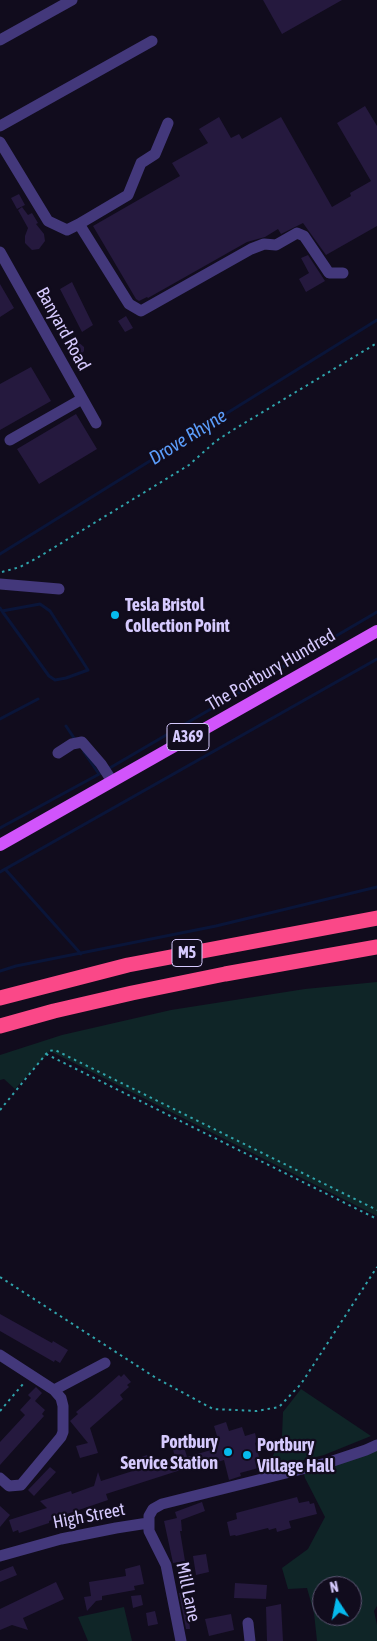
<!DOCTYPE html>
<style>
body{margin:0}
#map{position:relative;width:377px;height:1641px;overflow:hidden;background:#110c1d;font-family:"Asap Condensed",sans-serif}
canvas{display:block}
.north{position:absolute;left:312px;top:1576px;width:50px;height:50px;box-sizing:border-box;background:#110c1d;border:1px solid #605877;border-radius:50%;rotate:349deg;font-size:14px;font-weight:700;line-height:20px;text-align:center;color:#d6cafe}
.north::after{content:'';display:block;margin:auto;width:18px;height:22px;background:#06baed;clip-path:polygon(50% 0,100% 100%,50% 72%,0 100%)}
</style>
<div id="map">
<canvas width="377" height="1641"></canvas>
<div class="north">N</div>
</div>
<script>
const ctx = document.querySelector('canvas').getContext('2d');
ctx.lineJoin = 'round';
function paint(path, color) { ctx.fillStyle = color; ctx.fill(path, 'evenodd'); }
const toPath = rows => new Path2D(rows.map(r => 'M' + r).join(''));
function strokePath(path, color, width, dash) { ctx.strokeStyle = color; ctx.lineWidth = width; ctx.lineCap = dash ? 'butt' : 'round'; ctx.setLineDash(dash || []); ctx.stroke(path); }
function drawText(font, color, halo, rows, align = 'center') {
  ctx.font = font + ' "Asap Condensed",sans-serif'; ctx.lineWidth = 4.5; ctx.setLineDash([]); ctx.textBaseline = 'middle'; ctx.strokeStyle = halo; ctx.fillStyle = color; for (const [text, x, y, turn = 0] of rows) {
    ctx.save(); ctx.translate(x, y); ctx.rotate((+turn || 0) * Math.PI / 180); ctx.textAlign = isNaN(turn) ? turn : align; if (halo) ctx.strokeText(text, 0, 0); ctx.fillText(text, 0, 0); ctx.restore();
  }
}
paint(toPath([
 [377,982,377,1216,50,1051,15,1089,4,1079,0,1080,0,1055,62,1035,171,1010,305,989],
 [301,1389,371,1436,324,1455,272,1468,271,1460,282,1436,283,1412],
 [377,1449,377,1606,374,1611,377,1625,377,1641,317,1641,314,1613,307,1588,288,1589,282,1568,308,1549,325,1517,305,1478,304,1474],
 [322,1586,352,1586,352,1616,322,1616],
 [124,1607,132,1641,88,1641,78,1617]
]), '#0f2527');
strokePath(toPath([
 [0,554,377,320],
 [0,608,2,611,49,676,55,680,66,678,88,670,50,611,40,604,2,611],
 [0,719,38,699],
 [66,726,76,741],
 [84,752,99,774],
 [108,769,377,612],
 [0,828,103,772],
 [5,869,81,954],
 [0,872,377,659],
 [0,971,16,966,216,926,377,887]
]), '#0a1539', 3);
paint(toPath([
 [263,0,342,0,282,34],
 [365,106,377,126,377,226,326,255,303,223,281,234,278,229,265,237,247,242,148,298,147,297,139,301,136,299,93,226,180,176,172,163,208,143,199,129,219,117,231,138,239,134,242,139,281,117,332,207,351,196,350,193,371,181,337,123],
 [19,194,25,205,17,209,11,198],
 [22,207,28,215,32,213,38,223,36,224,44,234,45,241,39,249,32,250,25,243,25,236,28,228,18,210],
 [308,255,325,281,306,292,299,279,309,273,301,258],
 [72,282,93,325,82,332,60,289],
 [0,284,14,308,0,317],
 [126,316,133,328,125,332,118,321],
 [71,336,84,347,84,351,80,355,76,355,73,353],
 [31,367,51,401,0,430,0,384],
 [76,414,97,449,39,484,17,449],
 [0,1314,52,1343,53,1341,68,1350,60,1363,55,1360,54,1362,0,1331],
 [124,1374,131,1382,127,1385,129,1387,120,1395,123,1399,90,1428,98,1453,80,1458,76,1446,88,1443,70,1421,78,1414,76,1412,93,1398,119,1375,121,1377],
 [36,1387,42,1393,35,1401,45,1410,42,1414,44,1416,0,1465,0,1442,25,1415,20,1410,31,1398,28,1395],
 [226,1422,229,1431,242,1427,245,1436,255,1433,257,1442,255,1443,262,1467,240,1473,241,1476,229,1480,224,1460,191,1470,190,1467,106,1494,108,1500,67,1514,68,1515,49,1521,49,1523,19,1533,18,1530,13,1532,9,1520,47,1508,40,1501,71,1491,72,1494,91,1487,94,1486,98,1472,101,1481,136,1470,134,1464,136,1463,135,1459,147,1455,150,1464,175,1457,172,1446,183,1443,187,1457,211,1450,210,1438,217,1436,214,1426],
 [50,1467,56,1472,34,1496,28,1490],
 [297,1497,299,1503,309,1501,310,1504,314,1503,317,1514,289,1521,291,1528,277,1532,276,1528,269,1530,268,1528,236,1536,235,1535,230,1536,227,1522,237,1519,236,1513],
 [202,1502,205,1511,181,1520,182,1531,180,1531,185,1561,173,1563,164,1521,177,1518,175,1512],
 [0,1506,10,1515,0,1527],
 [206,1554,209,1572,196,1575,193,1556],
 [140,1565,144,1584,134,1586,135,1590,102,1596,102,1600,96,1601,87,1611,84,1597,91,1596,89,1582,126,1576,125,1569],
 [13,1566,17,1575,0,1582,0,1571],
 [56,1582,64,1599,62,1600,23,1618,28,1630,12,1625,0,1630,0,1609],
 [235,1583,267,1585,266,1599,234,1598],
 [179,1593,186,1593,190,1629,186,1629],
 [141,1595,143,1605,133,1608,131,1596],
 [281,1604,283,1641,267,1641,266,1607],
 [155,1611,158,1624,148,1626,146,1613],
 [231,1614,234,1630,209,1636,205,1619]
]), '#25193e');
strokePath(toPath([
 [2,572,20,567,37,558,189,465,216,441,233,430,377,343],
 [46,1054,377,1219],
 [0,1110,46,1054,49,1051,55,1050,377,1210],
 [0,1277,156,1378,213,1409,257,1411,279,1407,301,1384,377,1267],
 [0,1411,23,1384]
]), '#30a4ac', 2, [2.5, 4]);
strokePath(toPath([
 [0,40,72,0],
 [168,123,155,154,141,163,128,195,79,224,129,304,141,311,251,249,264,244,276,245,297,233,304,236,329,273,343,273],
 [0,126,152,41],
 [0,142,48,221,67,230,79,224],
 [0,252,96,423],
 [10,440,82,399],
 [0,584,59,589],
 [58,753,72,744,82,742,101,764,112,781],
 [0,1355,54,1390,105,1363],
 [0,1478,9,1486,21,1485,61,1437,63,1432,63,1406,61,1398,54,1390],
 [0,1556,61,1539,116,1528,148,1523],
 [248,1623,250,1641],
 [181,1641,166,1565,149,1531,149,1516,153,1509,162,1504,330,1462,366,1450,377,1445]
]), '#43387b', 11);
strokePath(toPath([
 [0,845,377,631]
]), '#d154fb', 12);
strokePath(toPath([
 [0,998,128,965,377,918],
 [0,1026,54,1011,132,993,225,974,377,947]
]), '#fa4888', 15);
for (const [x, y, r, color] of [
 [115,615,5,"#06baed"],
 [228,1452,5,"#06baed"],
 [247,1455,5,"#06baed"]
]) { const dot = new Path2D(); dot.arc(x, y, r, 0, 2 * Math.PI); ctx.fillStyle = color; ctx.fill(dot); strokePath(dot, '#110c1d', 2); }
for (const [x, y, w] of [
 [188,737,42],
 [187,953,30]
]) { const box = new Path2D(); box.roundRect(x - w / 2, y - 13.5, w, 27, 4); ctx.fillStyle = '#110c1d'; ctx.fill(box); strokePath(box, '#d6cafe', 1); }
drawText('bold 16px', '#d6cafe', null, [
 ["A369",188,737],
 ["M5",187,953]
]);
drawText('18px', '#d6cafe', '#110c1d', [
 ["Banyard Road",63,329,61],
 ["The Portbury Hundred",271,670,-30],
 ["High Street",89,1516,-11],
 ["Mill Lane",188,1592,78]
]);
drawText('bold 18px', '#d6cafe', '#110c1d', [
 ["Tesla Bristol",125,605],
 ["Collection Point",125,626],
 ["Portbury",218,1442,"right"],
 ["Service Station",218,1463,"right"],
 ["Portbury",257,1445],
 ["Village Hall",257,1466]
], 'left');
drawText('italic 19px', '#5b9dfb', '#110c1d', [
 ["Drove Rhyne",188,437,-32]
]);
</script>
